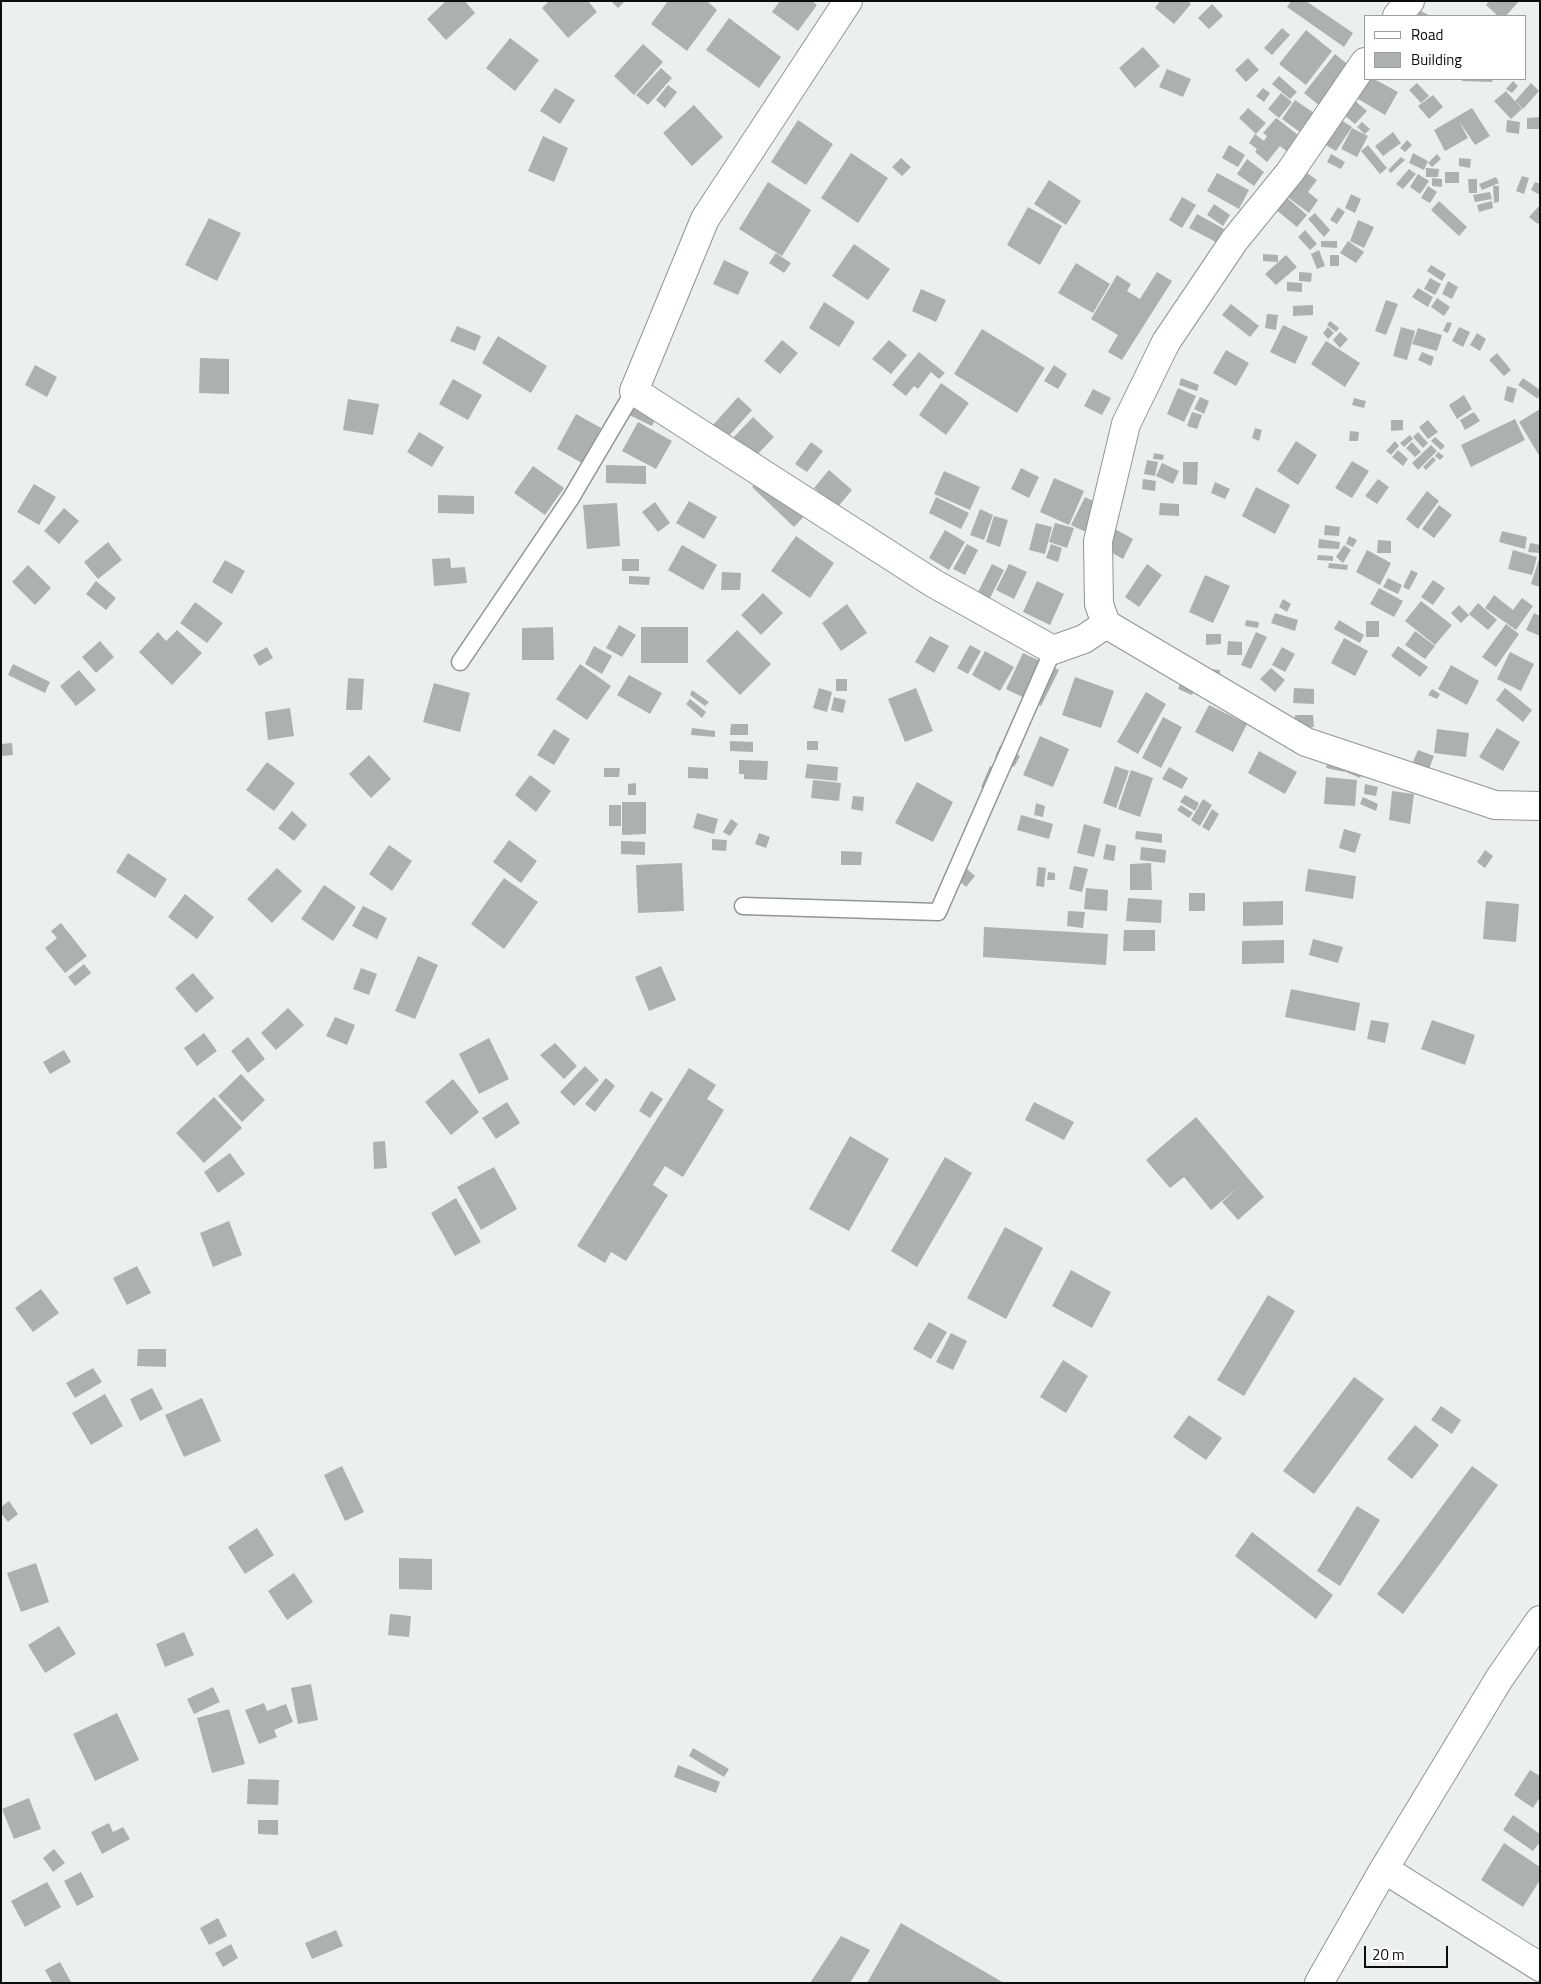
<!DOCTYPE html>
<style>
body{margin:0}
#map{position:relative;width:1541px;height:1984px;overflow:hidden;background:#ebf0ee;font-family:"Titillium Web",sans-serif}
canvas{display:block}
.frame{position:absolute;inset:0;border:2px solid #0b0c0b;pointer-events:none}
.legend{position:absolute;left:1364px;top:15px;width:162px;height:65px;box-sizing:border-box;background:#fff;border:1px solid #9d9e9d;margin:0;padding:6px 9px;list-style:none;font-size:15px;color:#0b0c0b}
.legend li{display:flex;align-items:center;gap:10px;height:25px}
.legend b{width:25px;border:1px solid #9d9e9d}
.scale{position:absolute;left:1364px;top:1946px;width:84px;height:22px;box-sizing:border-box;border:2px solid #0b0c0b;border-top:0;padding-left:6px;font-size:15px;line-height:18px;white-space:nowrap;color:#0b0c0b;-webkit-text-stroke:4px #fff;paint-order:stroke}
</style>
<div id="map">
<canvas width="1541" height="1984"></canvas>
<div class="frame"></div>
<ul class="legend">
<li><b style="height:6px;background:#fff"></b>Road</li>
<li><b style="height:14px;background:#acb1ae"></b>Building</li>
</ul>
<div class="scale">20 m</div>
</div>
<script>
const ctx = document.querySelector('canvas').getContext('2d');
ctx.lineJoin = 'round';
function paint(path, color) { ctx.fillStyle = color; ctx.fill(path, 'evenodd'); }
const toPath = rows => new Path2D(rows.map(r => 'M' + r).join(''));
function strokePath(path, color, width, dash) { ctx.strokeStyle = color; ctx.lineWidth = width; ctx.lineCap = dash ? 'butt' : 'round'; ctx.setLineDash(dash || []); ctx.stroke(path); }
paint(toPath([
 [446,1,465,1,475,13,446,40,427,19],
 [549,1,588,1,597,12,568,38,542,8],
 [611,1,625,1,618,8],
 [668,1,707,1,717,10,687,51,651,24],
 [780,1,812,1,817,5,798,31,772,12],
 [1160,1,1188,1,1191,4,1174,24,1155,8],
 [1291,1,1306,1,1353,33,1344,47,1287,7],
 [1489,1,1519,1,1506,16,1498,16,1486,5],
 [1212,4,1223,16,1209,29,1198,18],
 [1419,10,1430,16,1416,16],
 [729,18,781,57,759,88,706,50],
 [1282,28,1290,35,1272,55,1264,48],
 [1306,30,1332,51,1306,85,1279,64],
 [510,38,539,60,515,91,486,68],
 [643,44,663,62,634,95,614,76],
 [1143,47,1160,66,1135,88,1119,68],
 [1335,54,1351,67,1320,106,1304,93],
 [1248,58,1259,70,1246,82,1235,70],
 [661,68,672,78,648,105,636,95],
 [1167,69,1191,79,1183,97,1159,87],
 [1279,76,1297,92,1290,99,1272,84],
 [1370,79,1374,79,1398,92,1385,115,1358,99],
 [1462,79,1493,79,1492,82,1462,81],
 [1513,81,1518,86,1512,93,1506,89],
 [1417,83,1429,96,1421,103,1409,90],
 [1531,83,1539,91,1523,109,1515,101],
 [668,85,677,92,665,108,656,100],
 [555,88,575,100,560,124,540,111],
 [1263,88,1270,93,1264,102,1256,96],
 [1506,91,1522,109,1511,119,1494,101],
 [1281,93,1292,102,1279,118,1268,109],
 [1433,95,1443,107,1429,119,1418,106],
 [1295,100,1314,113,1301,133,1282,119],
 [1354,100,1367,111,1355,124,1343,114],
 [694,105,723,137,692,166,663,133],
 [1248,108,1266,123,1256,134,1239,118],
 [1472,108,1490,136,1475,145,1459,121,1468,138,1445,151,1434,130],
 [1540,117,1540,129,1527,129,1527,118],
 [1276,118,1302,138,1290,154,1280,146,1267,162,1255,152,1257,149,1249,143,1255,134,1264,141,1267,136,1263,133],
 [1338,118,1352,127,1336,151,1322,143],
 [798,120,833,144,806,185,771,162],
 [1507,120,1520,122,1519,134,1506,132],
 [1362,122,1370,129,1365,134,1357,127],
 [1352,128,1368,136,1357,157,1341,149],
 [1393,132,1401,143,1383,156,1375,146],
 [543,136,568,148,554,182,528,171],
 [1407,140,1412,145,1405,152,1400,148],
 [1229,145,1245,155,1238,167,1222,158],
 [1368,145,1387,168,1380,174,1361,151],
 [851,153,888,178,858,223,821,198],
 [1413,153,1428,161,1424,170,1409,163],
 [1331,154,1345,162,1341,169,1327,162],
 [1437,154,1441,159,1432,167,1428,163],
 [1401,157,1405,160,1391,173,1388,170],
 [901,158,911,167,902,176,892,167],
 [1459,158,1471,159,1470,168,1459,166],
 [1247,159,1264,172,1254,186,1237,174],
 [1426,168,1439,169,1438,177,1426,177],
 [1409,169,1416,174,1403,189,1396,184],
 [1304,171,1317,180,1308,192,1318,200,1309,213,1286,196],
 [1445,172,1459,172,1459,183,1445,183],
 [1217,173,1249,190,1239,209,1207,191],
 [1418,174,1429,181,1420,194,1410,187],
 [1522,176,1529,178,1524,194,1516,191],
 [1496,177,1499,183,1482,190,1479,184],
 [1432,178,1442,179,1442,187,1432,186],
 [1468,179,1477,179,1477,193,1469,193],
 [1049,180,1081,201,1066,225,1034,204],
 [768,182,811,210,782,256,739,229],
 [1535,182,1540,184,1540,195,1531,190],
 [1428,186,1437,192,1430,203,1421,198],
 [1493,186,1499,186,1499,202,1494,203],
 [1490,192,1492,199,1475,202,1473,195],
 [1351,194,1361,199,1355,213,1345,208],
 [1285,196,1307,215,1297,227,1275,209],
 [1182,197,1196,205,1182,228,1169,220],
 [1439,201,1467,227,1459,236,1431,210],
 [1492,201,1493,208,1479,212,1477,205],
 [1214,204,1230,215,1223,226,1207,215],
 [1540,205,1540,222,1538,224,1529,217],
 [1028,207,1062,226,1040,265,1007,245],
 [1338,207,1345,212,1337,224,1330,220],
 [1315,213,1330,230,1324,237,1308,219],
 [1197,214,1224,229,1216,242,1189,228],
 [209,218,241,233,217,281,185,265],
 [1358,220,1374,227,1364,248,1350,241],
 [1305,230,1317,244,1310,250,1298,237],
 [1321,241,1337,241,1337,248,1321,247],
 [1348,241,1364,252,1356,263,1340,253],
 [854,244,890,269,868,300,832,276],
 [1319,250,1325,266,1317,269,1311,254],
 [776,253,791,263,784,273,769,263],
 [1263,254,1278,255,1278,262,1263,261],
 [1286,255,1297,267,1276,285,1265,274],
 [1330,255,1339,255,1339,266,1330,266],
 [724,260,749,272,738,295,713,284],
 [1076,263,1110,284,1093,313,1058,293],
 [1431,265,1446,274,1442,281,1427,271],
 [1157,272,1172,281,1122,360,1108,352,1118,335,1091,319,1117,275,1131,284,1127,291,1140,299,1133,310],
 [1299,272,1312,273,1311,282,1299,281],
 [1430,278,1441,284,1435,295,1424,289],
 [1448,281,1458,287,1452,299,1442,294],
 [1287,282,1302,283,1302,292,1287,291],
 [1418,288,1433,297,1428,307,1412,297],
 [921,289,946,300,936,322,912,311],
 [1437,298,1450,307,1444,316,1431,307],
 [1386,300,1398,304,1386,335,1375,331],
 [824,302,855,322,839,347,809,328],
 [1231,304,1259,326,1250,337,1222,315],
 [1313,305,1313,315,1293,316,1293,306],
 [1267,314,1278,315,1276,330,1265,328],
 [1330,321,1339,328,1336,332,1327,325],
 [1447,322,1452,323,1448,333,1443,331],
 [1283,325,1308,337,1295,364,1270,352],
 [457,326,481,336,475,351,450,341],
 [1328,327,1334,333,1328,339,1323,333],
 [1401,327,1415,331,1407,360,1393,356],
 [1459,327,1470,332,1463,347,1452,341],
 [1418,328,1442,335,1437,351,1412,344],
 [982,329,1045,368,1017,413,954,374],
 [1340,332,1348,339,1340,348,1333,340],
 [1477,333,1486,339,1480,351,1470,345],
 [498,336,547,366,531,393,482,363],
 [782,340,798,353,780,374,764,361],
 [889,340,907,355,891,374,872,359],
 [1326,341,1360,363,1345,387,1311,364],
 [1226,350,1249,363,1236,386,1213,373],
 [919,352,945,373,939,379,931,372,918,389,914,386,906,396,892,385],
 [1422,352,1434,357,1431,366,1418,360],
 [1497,353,1511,370,1504,376,1489,360],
 [200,358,229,359,229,394,199,393],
 [35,365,57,377,47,397,25,385],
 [1054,365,1067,374,1058,389,1044,381],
 [1181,378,1199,385,1197,391,1179,385],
 [1523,378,1540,390,1538,399,1518,385],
 [453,379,482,395,468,420,439,404],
 [941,383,969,403,946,435,919,415],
 [1507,386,1517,389,1513,403,1504,400],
 [1178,388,1196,396,1184,422,1167,414],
 [1093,389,1111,398,1102,415,1084,406],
 [1464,395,1472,409,1457,419,1449,405],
 [738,397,752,410,727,438,713,425],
 [1200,397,1209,401,1204,414,1194,409],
 [1354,398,1366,401,1364,408,1352,405],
 [348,399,379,404,373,435,343,430],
 [631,400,658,413,652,426,625,413],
 [1540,409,1540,457,1519,422],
 [1192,412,1202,415,1197,429,1187,426],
 [1474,412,1480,421,1465,430,1460,420],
 [576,414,601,428,582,463,557,449],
 [753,417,774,437,753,459,732,439],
 [1515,419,1525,440,1471,467,1461,445],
 [1391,420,1403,420,1403,430,1391,431],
 [1428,420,1438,432,1428,439,1419,427],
 [638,422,672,441,656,469,622,451],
 [1255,428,1262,430,1259,441,1252,438],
 [1350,431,1359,432,1358,441,1349,441],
 [419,432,444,447,432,467,407,452],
 [1418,432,1428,443,1423,448,1413,437],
 [1410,435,1413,439,1404,447,1400,443],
 [1435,437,1445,446,1441,450,1431,441],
 [1296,441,1317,455,1298,485,1277,471],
 [1395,441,1399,446,1391,455,1386,451],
 [811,442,823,451,807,472,795,464],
 [1412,442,1421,452,1415,457,1406,448],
 [1431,445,1437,451,1418,470,1412,463],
 [1398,450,1408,459,1403,466,1392,457],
 [1438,452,1444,456,1440,460,1435,456],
 [1154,453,1164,455,1163,460,1153,459],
 [1433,457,1436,460,1426,470,1423,467],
 [1147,460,1158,462,1155,476,1144,474],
 [1352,461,1369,471,1352,498,1335,488],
 [1183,462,1198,462,1197,485,1183,484],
 [1162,463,1179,471,1173,484,1156,476],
 [606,465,646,466,646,484,606,483],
 [533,466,564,488,545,515,514,493],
 [771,467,813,507,794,527,752,487],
 [1021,468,1039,477,1029,498,1011,489],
 [829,470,852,490,837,508,814,488],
 [944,471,980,487,970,510,934,494],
 [1054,478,1084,491,1069,525,1040,512],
 [1143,479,1156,481,1155,491,1142,489],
 [1378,479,1389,487,1377,504,1365,496],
 [1215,482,1230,489,1225,499,1211,493],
 [34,484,56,497,39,525,17,512],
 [1256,487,1290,505,1275,534,1242,516],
 [1427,491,1439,501,1418,529,1406,519],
 [438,495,474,496,474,514,438,513],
 [936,497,969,513,961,529,929,513],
 [1085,497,1101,505,1088,533,1071,525],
 [689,501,717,517,704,539,676,523],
 [655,502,670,523,658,532,642,512],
 [617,503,620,546,587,549,583,505],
 [1160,503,1179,504,1179,516,1159,515],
 [1439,505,1452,515,1434,538,1422,529],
 [64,508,79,521,59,544,44,531],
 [980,509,993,515,984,540,970,535],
 [994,516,1008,520,1000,547,986,542],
 [1036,523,1052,527,1045,554,1029,550],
 [1055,523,1074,528,1067,548,1049,542],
 [1325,525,1340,527,1339,536,1324,535],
 [1115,529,1133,539,1123,559,1105,549],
 [945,530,965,542,949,570,929,558],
 [1502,531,1527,537,1525,549,1499,542],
 [796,536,834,563,810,598,771,571],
 [1349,536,1357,540,1353,547,1346,544],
 [1319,539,1340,542,1339,549,1318,548],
 [1378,540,1391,541,1391,553,1377,553],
 [108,542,122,560,98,579,84,562],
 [1530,543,1540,545,1540,553,1528,552],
 [967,544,978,550,965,575,953,569],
 [1051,544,1062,548,1058,562,1046,558],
 [682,545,717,565,703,590,668,570],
 [1344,545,1351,550,1343,563,1336,557],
 [1367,550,1391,563,1380,585,1356,572],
 [1513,550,1537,557,1532,575,1508,569],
 [1318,555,1333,556,1333,561,1317,560],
 [450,558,451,568,465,567,467,583,434,586,432,559],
 [622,559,639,559,639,571,622,571],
 [1539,559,1540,559,1540,587,1531,584],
 [225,560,245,571,232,594,212,582],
 [1329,563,1348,565,1347,570,1328,568],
 [992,564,1004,570,989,600,977,594],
 [1009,564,1027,572,1014,599,996,590],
 [1147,564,1162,575,1139,607,1125,597],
 [28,565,51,588,35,605,12,582],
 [1411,570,1418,573,1409,590,1403,587],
 [722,572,741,573,740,590,721,590],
 [1205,575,1230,586,1213,623,1189,612],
 [629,576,650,577,649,585,629,584],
 [1388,578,1402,585,1398,594,1383,587],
 [1433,580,1445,588,1433,605,1421,597],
 [96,581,116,598,106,610,86,594],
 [1037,581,1064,594,1050,625,1023,612],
 [1379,588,1403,601,1394,617,1370,604],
 [763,593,783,613,761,635,741,615],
 [1494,595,1513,610,1522,598,1533,606,1516,630,1485,608],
 [1283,599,1291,604,1287,612,1279,607],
 [1421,601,1452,625,1435,645,1405,621],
 [195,602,223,623,207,643,180,623],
 [1478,603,1497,620,1488,630,1469,614],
 [847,604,867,633,841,651,822,623],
 [1459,605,1469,615,1461,623,1451,613],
 [1275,613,1298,620,1295,631,1271,623],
 [1534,613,1540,616,1540,636,1526,630],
 [1246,620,1259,622,1258,628,1245,626],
 [1339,620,1364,635,1360,643,1334,629],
 [1366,621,1379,621,1379,637,1366,637],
 [1506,624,1519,634,1496,667,1482,657],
 [619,625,636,635,622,657,606,648],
 [553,627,554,660,522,660,522,628],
 [641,627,688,627,688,663,641,663],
 [177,630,202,653,172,685,139,652,158,632,166,641],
 [737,630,771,664,740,695,706,661],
 [1415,631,1435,646,1425,659,1405,645],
 [1256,632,1267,637,1251,669,1241,665],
 [1206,634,1221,634,1221,644,1206,645],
 [930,636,949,646,934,673,915,662],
 [1344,638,1368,651,1355,676,1331,663],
 [100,641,114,657,96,673,82,657],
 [1228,641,1242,642,1242,655,1227,655],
 [970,645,981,651,968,674,957,668],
 [594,646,612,656,602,674,585,664],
 [1398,646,1428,667,1420,677,1391,656],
 [267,647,273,658,259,666,253,655],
 [1282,647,1295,654,1285,672,1272,665],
 [985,651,1014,667,1000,691,972,675],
 [1510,652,1534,664,1521,691,1497,679],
 [1023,653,1059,670,1041,706,1006,689],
 [13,664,50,682,45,693,8,675],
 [580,664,611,686,587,720,556,699],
 [1451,665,1479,681,1467,705,1438,689],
 [1271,668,1285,680,1275,692,1260,679],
 [1209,669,1220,670,1219,683,1209,683],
 [79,670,96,690,76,706,60,686],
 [629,675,662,693,650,714,617,695],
 [1075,677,1114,691,1101,728,1062,715],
 [348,678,364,679,362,710,346,710],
 [836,679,847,679,847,691,836,691],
 [1182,680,1196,687,1192,695,1178,689],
 [434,683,470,693,460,732,423,722],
 [819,688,832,692,827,712,813,708],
 [916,688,933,731,905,742,888,699],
 [1294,688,1314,689,1314,704,1293,703],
 [1505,688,1532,710,1523,722,1496,700],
 [1432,689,1440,694,1437,699,1428,695],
 [692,690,709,702,705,706,690,695],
 [1146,692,1166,704,1138,754,1117,742],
 [834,697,846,700,843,713,831,710],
 [690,699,706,712,702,718,686,704],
 [1209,705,1247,724,1233,752,1195,732],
 [290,708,294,736,268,740,265,712],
 [1295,715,1313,715,1314,727,1295,728],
 [1163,717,1182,727,1161,768,1142,758],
 [731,724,748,724,748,735,730,735],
 [692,728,715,731,715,737,691,735],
 [1497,728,1520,742,1503,771,1479,757],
 [554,729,570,739,554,765,537,755],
 [1437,729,1469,733,1466,757,1434,753],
 [1040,736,1069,749,1053,787,1023,775],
 [730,741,753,742,753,752,730,751],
 [807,741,818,741,818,750,807,750],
 [12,743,13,755,1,756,1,744],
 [1000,746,1020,756,1014,767,995,757],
 [1418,750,1434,756,1429,769,1413,762],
 [1259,751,1297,772,1285,794,1248,773],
 [369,755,391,779,371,798,349,774],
 [1329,757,1348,761,1345,772,1326,768],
 [739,760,768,761,767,780,744,779,744,774,739,774],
 [267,762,295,783,274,811,246,790],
 [1350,763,1364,769,1360,778,1346,772],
 [807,764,838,767,837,781,805,778],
 [990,766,1005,772,996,793,981,787],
 [1115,766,1129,771,1116,808,1103,803],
 [688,767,708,768,708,779,688,778],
 [1169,767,1188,778,1182,789,1162,779],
 [604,768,620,768,619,777,604,777],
 [1131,770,1153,778,1140,817,1118,809],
 [530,775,551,791,536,812,515,795],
 [1326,777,1357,780,1355,806,1324,804],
 [813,780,841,783,839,801,811,798],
 [917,782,953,802,933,842,895,823],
 [636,783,636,795,628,795,628,784],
 [1365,784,1378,787,1376,796,1364,794],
 [1392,791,1414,794,1410,824,1389,820],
 [1185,795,1199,803,1195,811,1180,802],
 [853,796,864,797,863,811,851,809],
 [1363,797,1378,804,1376,811,1360,804],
 [1203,799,1212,805,1200,826,1191,820],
 [622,802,646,802,646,834,622,835],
 [1036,803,1045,806,1043,817,1034,815],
 [609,805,621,805,621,826,609,826],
 [1181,805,1193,813,1189,818,1177,810],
 [1212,809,1219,814,1209,831,1202,827],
 [292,811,307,825,294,841,278,828],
 [697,813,718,819,714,834,693,828],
 [1021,815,1053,824,1049,839,1017,830],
 [731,819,738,824,730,836,723,832],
 [1084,824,1101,829,1094,857,1077,853],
 [1344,829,1361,834,1355,853,1339,848],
 [1136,831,1162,834,1162,843,1135,839],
 [759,833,770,837,766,848,755,844],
 [712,839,727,840,726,851,712,850],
 [509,840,537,861,521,883,493,862],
 [621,841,645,842,645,855,621,854],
 [1106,844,1116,846,1114,861,1103,859],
 [389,845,412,861,392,891,369,874],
 [1141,847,1166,850,1165,863,1140,860],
 [1485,850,1493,856,1485,868,1477,862],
 [841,851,862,852,861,865,841,865],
 [128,853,167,879,155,898,116,872],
 [959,862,975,876,966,887,950,873],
 [682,863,684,911,638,913,636,865],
 [1151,863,1152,890,1130,890,1130,864],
 [1074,866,1088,869,1082,892,1069,889],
 [1038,867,1046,868,1044,887,1036,886],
 [277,868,302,891,272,923,247,899],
 [1308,869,1356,876,1353,899,1305,891],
 [1048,872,1055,873,1055,880,1047,880],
 [504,878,538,902,504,949,471,924],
 [324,885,356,907,333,941,301,919],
 [1086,888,1108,890,1107,911,1084,909],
 [1189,893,1205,893,1205,911,1189,911],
 [185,894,214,917,197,939,168,917],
 [1128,898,1162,900,1161,923,1126,921],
 [1283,901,1283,925,1243,926,1243,902],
 [1486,901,1519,904,1516,942,1483,939],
 [363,906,387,918,377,939,352,926],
 [1068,911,1085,912,1083,928,1067,926],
 [61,923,87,956,65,973,45,948,57,938,51,931],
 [984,927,1108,934,1106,965,983,957],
 [1124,930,1155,930,1155,951,1123,951],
 [1313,939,1343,947,1338,963,1309,955],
 [1284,940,1284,963,1242,964,1242,941],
 [418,956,438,965,415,1019,395,1011],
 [84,964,91,973,75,986,68,977],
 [661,966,676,1000,649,1011,635,977],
 [361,968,377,974,369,995,353,989],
 [193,973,214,998,196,1013,175,988],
 [1291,989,1360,1003,1355,1031,1285,1017],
 [288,1008,304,1025,276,1050,261,1033],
 [335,1017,355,1025,347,1045,326,1036],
 [1371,1020,1389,1023,1385,1043,1367,1039],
 [1432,1020,1475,1035,1465,1065,1421,1049],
 [204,1033,217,1051,197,1066,184,1048],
 [248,1037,265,1059,248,1073,231,1051],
 [489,1038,509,1079,479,1094,459,1054],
 [555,1043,577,1066,564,1079,540,1055],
 [64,1050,71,1062,50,1074,43,1062],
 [585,1066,599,1080,574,1106,560,1092],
 [689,1068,716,1085,707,1099,724,1110,683,1177,665,1166,653,1185,668,1195,626,1261,611,1252,605,1263,577,1246],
 [241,1074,265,1100,242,1122,218,1096],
 [606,1078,615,1086,595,1112,585,1104],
 [453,1079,479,1112,451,1135,425,1102],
 [651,1091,663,1099,650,1118,639,1111],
 [214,1097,242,1128,204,1163,176,1133],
 [507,1102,520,1123,496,1139,482,1118],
 [1034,1102,1074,1122,1064,1140,1025,1120],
 [1196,1117,1264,1197,1238,1220,1222,1202,1241,1185,1211,1210,1184,1177,1170,1188,1146,1160],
 [850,1136,889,1159,849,1231,809,1209],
 [385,1141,387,1168,374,1169,373,1142],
 [230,1153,245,1174,218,1193,204,1172],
 [945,1157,972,1173,917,1267,891,1251],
 [494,1167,517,1209,481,1230,457,1187],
 [456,1198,481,1242,455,1256,431,1213],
 [229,1221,242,1255,213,1267,200,1233],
 [1005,1227,1043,1248,1006,1319,967,1298],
 [137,1266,151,1293,127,1305,113,1278],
 [1071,1270,1111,1292,1092,1328,1052,1306],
 [41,1289,59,1313,33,1332,15,1308],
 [1268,1295,1295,1311,1244,1396,1217,1380],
 [929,1322,947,1332,931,1359,913,1349],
 [951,1333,967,1341,953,1370,936,1362],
 [138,1349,166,1349,166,1367,137,1366],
 [1063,1360,1088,1376,1066,1413,1040,1397],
 [93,1368,102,1382,75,1398,66,1383],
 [1354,1377,1384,1399,1314,1494,1283,1471],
 [152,1388,163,1409,140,1421,130,1399],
 [105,1394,123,1426,91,1445,72,1413],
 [202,1398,221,1441,184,1457,165,1415],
 [1441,1406,1461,1420,1452,1434,1431,1420],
 [1189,1415,1222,1438,1206,1460,1173,1437],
 [1415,1425,1439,1445,1412,1479,1387,1459],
 [342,1466,364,1512,345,1521,324,1475],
 [1472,1466,1498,1485,1403,1614,1377,1594],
 [9,1501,18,1514,8,1522,1,1513,1,1507],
 [1357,1506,1380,1520,1340,1586,1317,1571],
 [257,1528,274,1555,245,1574,228,1547],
 [1252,1532,1333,1595,1316,1619,1235,1556],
 [399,1558,432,1559,432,1590,399,1589],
 [36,1563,49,1602,21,1612,7,1573],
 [294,1573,313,1602,287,1620,268,1591],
 [390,1614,411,1616,409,1637,388,1635],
 [59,1626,76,1654,45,1673,28,1645],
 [184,1632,194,1655,165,1667,156,1644],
 [311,1684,318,1720,298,1724,291,1688],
 [213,1687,220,1702,194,1714,187,1699],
 [264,1703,267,1711,286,1704,293,1722,274,1730,277,1737,259,1744,245,1710],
 [229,1709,245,1764,212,1773,197,1718],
 [117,1713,139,1760,95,1781,73,1734],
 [693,1748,729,1769,724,1777,689,1756],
 [678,1765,720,1782,716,1793,674,1777],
 [1530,1770,1540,1776,1540,1797,1533,1808,1514,1795],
 [248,1779,279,1780,278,1805,247,1804],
 [29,1798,41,1829,14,1839,2,1809],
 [1513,1815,1540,1834,1540,1842,1533,1851,1503,1830],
 [258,1820,278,1820,278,1835,258,1834],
 [109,1823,113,1832,123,1827,130,1839,102,1854,91,1832],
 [1504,1843,1540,1867,1540,1880,1523,1907,1481,1880],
 [54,1849,65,1863,53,1872,43,1858],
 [81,1872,94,1897,77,1906,64,1881],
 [47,1882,61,1907,25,1927,11,1901],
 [218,1918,227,1936,209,1945,200,1928],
 [901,1923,1004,1983,867,1983],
 [336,1930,343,1946,312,1959,305,1943],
 [841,1936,870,1950,850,1983,810,1983],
 [231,1944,238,1958,223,1967,215,1953],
 [60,1962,71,1982,69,1983,52,1983,45,1970]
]), '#acb1ae');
const lane = toPath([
 [460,662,571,498,634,391],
 [743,906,938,912,1053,650]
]);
const street = toPath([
 [848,1,705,219,634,391,933,583,1053,650,1084,639,1106,624],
 [1397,16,1410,1],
 [1365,62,1290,172,1234,241,1166,342,1126,424,1098,541,1099,604,1106,624,1306,742,1495,805,1540,806],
 [1384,1869,1540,1967]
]);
const secondary = toPath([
 [1319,1983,1384,1869,1499,1679,1540,1620]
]);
strokePath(lane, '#919593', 19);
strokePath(street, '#919593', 30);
strokePath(secondary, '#919593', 30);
strokePath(lane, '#fff', 16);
strokePath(street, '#fff', 28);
strokePath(secondary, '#fff', 28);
</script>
